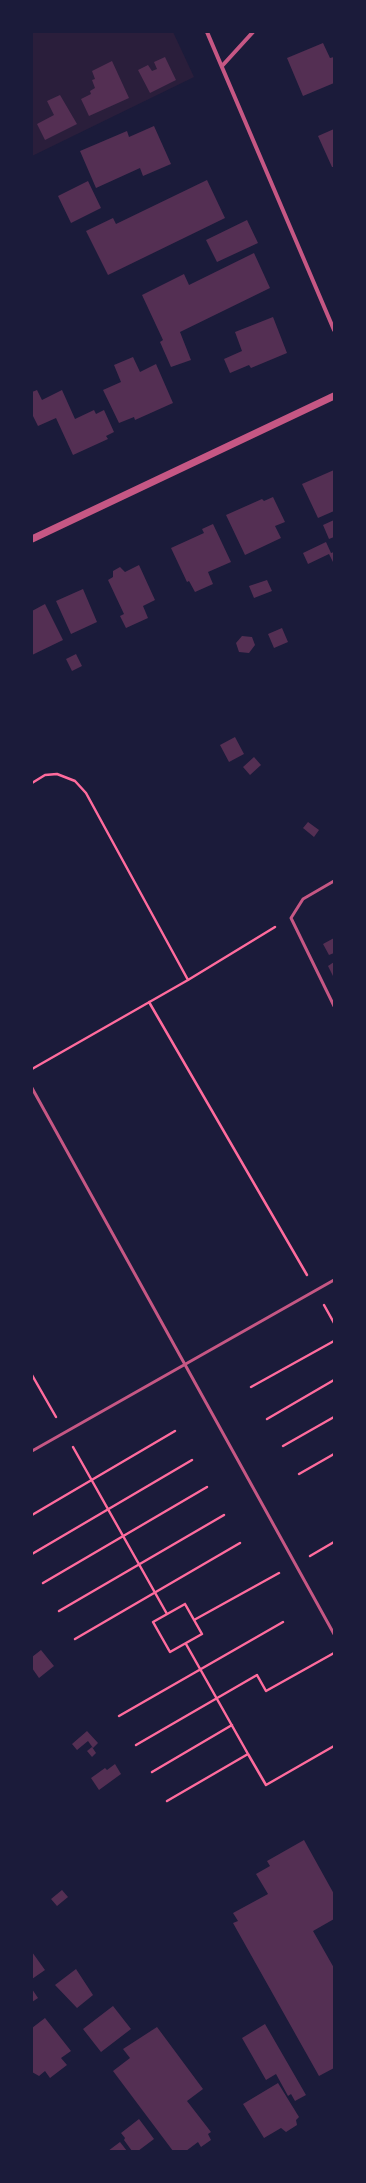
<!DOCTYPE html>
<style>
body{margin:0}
#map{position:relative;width:366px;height:2183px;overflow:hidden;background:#1b1b3a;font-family:"PT Sans Narrow",sans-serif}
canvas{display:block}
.frame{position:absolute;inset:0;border:33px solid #1b1b3a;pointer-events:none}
</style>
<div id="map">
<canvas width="366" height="2183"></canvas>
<div class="frame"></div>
</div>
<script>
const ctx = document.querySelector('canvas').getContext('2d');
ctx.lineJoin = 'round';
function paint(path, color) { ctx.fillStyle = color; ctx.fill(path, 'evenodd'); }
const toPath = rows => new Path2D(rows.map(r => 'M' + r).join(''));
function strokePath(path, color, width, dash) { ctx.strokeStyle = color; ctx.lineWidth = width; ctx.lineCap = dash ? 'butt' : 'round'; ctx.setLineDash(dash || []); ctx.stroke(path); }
paint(toPath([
 [32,32,173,32,194,77,32,156]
]), '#2a1e3b');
paint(toPath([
 [323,43,330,58,334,57,334,83,303,96,287,58],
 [165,57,176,80,150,93,138,70,148,65,152,71,157,69,154,62],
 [112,61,129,98,89,116,81,99,91,94,90,91,95,88,92,80,95,79,92,71],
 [60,95,77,124,45,140,37,124,54,115,47,101],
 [154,126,171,164,143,176,140,168,96,188,80,151,127,131,129,137],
 [334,129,334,167,332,167,318,136],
 [207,180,225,218,108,275,86,231,113,218,116,224],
 [88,181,101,208,71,223,58,196],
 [247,220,258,243,217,262,206,240],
 [254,253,270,288,180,332,191,360,171,367,160,342,163,340,142,295,184,274,189,285],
 [273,317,287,353,251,368,249,365,230,373,224,359,242,351,235,332],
 [133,357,140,372,156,364,173,403,135,420,134,417,119,423,103,390,121,382,114,365],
 [37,390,42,400,62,390,75,419,94,410,96,414,104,410,114,432,106,436,108,439,73,455,56,418,38,426,32,414,32,392],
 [334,470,334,511,318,518,302,484],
 [273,497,285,522,275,526,281,538,245,555,226,515,262,499,264,501],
 [334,520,334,537,329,539,323,525],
 [213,524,231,562,208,572,213,584,195,592,189,581,187,582,171,548,204,533,202,529],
 [326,542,331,553,334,552,334,564,329,554,308,564,303,553],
 [139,565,155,600,143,606,148,618,126,628,120,616,124,614,108,580,113,577,113,571,120,567,125,572],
 [267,580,272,591,254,598,249,586],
 [83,589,97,622,71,634,56,601],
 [45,604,63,640,32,655,32,611],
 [282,628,288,642,274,648,268,634],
 [242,636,252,637,255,645,249,653,239,652,236,643],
 [76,654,82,666,72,671,66,659],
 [235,737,244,754,229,762,220,745],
 [254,757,261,765,250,775,243,767],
 [308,822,319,830,314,837,303,828],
 [334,938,334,953,329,955,323,944],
 [334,962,334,978,328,966],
 [41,1650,54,1666,39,1678,32,1668,32,1657],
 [87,1731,98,1743,93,1748,88,1741,77,1750,72,1744],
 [92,1747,96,1753,92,1757,87,1751],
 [115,1764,121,1774,99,1790,91,1778,105,1768,107,1770],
 [304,1840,334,1894,334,1919,313,1931,334,1968,334,2068,319,2076,233,1923,238,1921,233,1913,268,1894,256,1874,270,1866,267,1861],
 [62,1890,68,1897,57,1906,51,1899],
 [32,1952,45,1970,32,1979],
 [76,1969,93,1995,77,2008,55,1985],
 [32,1989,38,1998,32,2002],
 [113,2006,131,2029,101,2052,83,2029],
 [45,2018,71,2051,61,2058,67,2065,50,2078,45,2071,39,2076,32,2072,32,2028],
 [265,2024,306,2095,295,2101,291,2094,288,2096,276,2074,266,2080,242,2038],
 [157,2027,203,2089,187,2101,211,2132,208,2134,211,2140,201,2147,198,2142,186,2151,173,2151,113,2071,130,2058,123,2049],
 [278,2083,299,2117,296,2120,297,2125,286,2132,281,2128,264,2138,243,2104],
 [139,2119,154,2139,138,2151,132,2151,124,2140,125,2138,121,2133],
 [120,2142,127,2151,108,2151]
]), '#542f53');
strokePath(toPath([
 [32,783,45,775,57,774,75,781,86,793,188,980,275,927],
 [149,1002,307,1275],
 [32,1069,188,980],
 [324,1305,334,1323],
 [32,1375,56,1417],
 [251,1387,334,1341],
 [267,1419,334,1380],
 [283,1446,334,1417],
 [73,1447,167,1614],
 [299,1474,334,1454],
 [32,1515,175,1431],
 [32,1554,192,1460],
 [310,1556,334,1542],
 [43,1583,207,1487],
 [185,1604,202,1634,170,1652,153,1622,185,1604],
 [59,1611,224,1515],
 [194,1620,279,1573],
 [75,1639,240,1543],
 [119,1716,283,1622],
 [136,1745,257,1675,266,1691,334,1653],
 [248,1754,266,1785,334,1746],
 [152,1772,232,1725],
 [167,1801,248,1754,186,1644]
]), '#ff6b9d', 2.5);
strokePath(toPath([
 [334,881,303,899,291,918,334,1006],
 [32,1088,334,1634],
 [32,1451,334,1280]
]), '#c65784', 3);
strokePath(toPath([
 [207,32,334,330],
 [222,66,253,32]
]), '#c65784', 4);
strokePath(toPath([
 [32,539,334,396]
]), '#c65784', 7);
</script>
